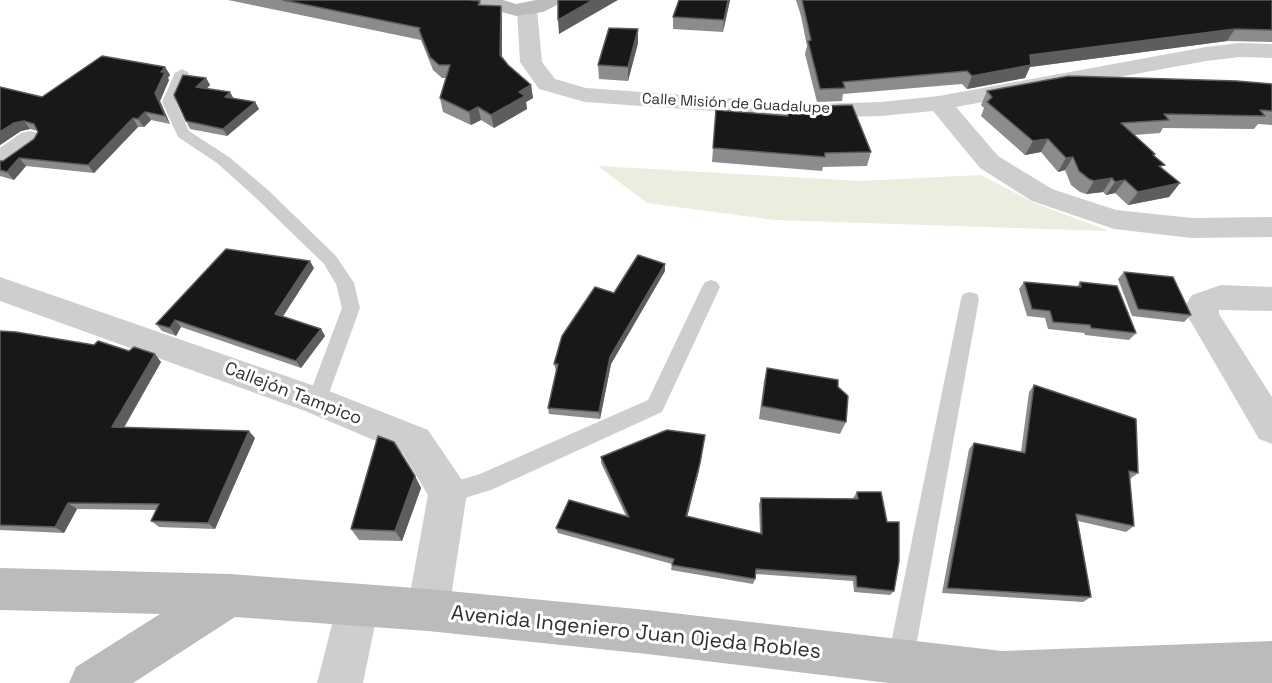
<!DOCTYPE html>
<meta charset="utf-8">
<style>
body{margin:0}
canvas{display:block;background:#fff}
</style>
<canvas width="1272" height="683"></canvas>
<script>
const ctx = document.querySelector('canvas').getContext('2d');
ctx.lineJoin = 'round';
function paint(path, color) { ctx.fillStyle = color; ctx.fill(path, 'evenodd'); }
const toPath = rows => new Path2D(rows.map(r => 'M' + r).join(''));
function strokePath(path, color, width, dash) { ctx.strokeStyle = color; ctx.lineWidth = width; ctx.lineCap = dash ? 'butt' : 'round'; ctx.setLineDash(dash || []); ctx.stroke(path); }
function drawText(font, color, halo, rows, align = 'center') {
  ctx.font = font + ' "Space Grotesk",sans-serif'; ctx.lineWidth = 6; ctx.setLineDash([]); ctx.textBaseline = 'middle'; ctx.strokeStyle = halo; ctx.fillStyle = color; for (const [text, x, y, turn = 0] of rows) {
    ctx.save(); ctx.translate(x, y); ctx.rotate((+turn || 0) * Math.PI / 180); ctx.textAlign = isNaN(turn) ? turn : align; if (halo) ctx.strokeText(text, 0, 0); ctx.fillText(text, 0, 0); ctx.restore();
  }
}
paint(toPath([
 [598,166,860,181,981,175,1032,202,1109,231,774,220,647,203]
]), '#e9eede');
paint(toPath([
 [182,69,189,73,176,102,189,131,229,157,268,190,336,256,354,283,360,308,324,407,317,410,310,407,307,401,342,308,336,284,324,264,256,198,217,163,178,137,162,102,175,73,182,69],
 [711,280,717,282,720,287,662,412,491,490,448,503,440,500,437,493,440,486,480,474,648,400,702,287,705,282,711,280],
 [970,292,977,294,979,299,913,663,909,672,900,676,891,672,887,663,961,299,963,294,970,292]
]), '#cecece');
paint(toPath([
 [527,3,534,5,537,9,542,62,555,79,586,88,812,104,881,102,939,96,1206,47,1240,43,1272,44,1272,58,1240,57,1206,61,956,107,998,156,1052,189,1116,210,1192,218,1272,217,1272,237,1192,238,1114,229,1032,201,980,168,933,111,881,116,812,118,585,102,539,89,520,62,517,9,520,5,527,3],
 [30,131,39,133,43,139,39,145,9,167,0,169,0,148,21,133,30,131],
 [0,277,329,391,428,430,462,480,467,493,449,610,443,625,428,631,413,625,407,610,428,495,402,452,305,411,0,301,0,277],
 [1221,285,1272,287,1272,311,1219,310,1219,314,1272,397,1272,444,1259,439,1187,315,1187,303,1192,295,1221,285],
 [358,584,373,590,379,605,363,683,317,683,337,605,343,590,358,584]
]), '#cecece');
paint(toPath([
 [409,0,503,0,516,4,536,0,562,0,559,4,543,12,516,16,488,8,458,9,419,6,412,4,409,0],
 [0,568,230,574,428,589,647,610,1002,651,1272,641,1272,683,889,683,647,654,428,631,235,617,133,683,69,683,76,667,160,614,0,610,0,568]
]), '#bbb');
paint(toPath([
 [228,0,470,0,480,1,481,5,501,6,502,19,502,58,508,65,531,85,533,98,526,102,527,109,494,128,481,120,471,125,443,112,440,98,446,78,442,78,433,70,421,40],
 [679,0,730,0,723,32,673,29,673,17],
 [796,0,1272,0,1272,42,1227,41,1030,67,1025,78,967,89,962,84,843,94,842,101,817,102,805,54,807,46,801,16],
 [638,29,638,43,628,81,599,79,598,65],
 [165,67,170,75,168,78,169,80,160,101,170,124,151,120,144,127,138,127,94,173,26,166,14,180,0,176,0,161,3,161,34,139,38,132,38,131,30,129,21,131,0,145,0,87,42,97],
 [206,78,210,85,207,89,234,98,255,102,259,109,227,136,190,129,186,121],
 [1272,84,1272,125,1258,124,1254,129,1163,128,1160,133,1134,135,1155,154,1155,156,1162,168,1180,183,1169,197,1128,205,1115,193,1106,195,1103,192,1086,194,1080,192,1071,185,1065,170,1058,172,1041,152,1025,155,981,116,984,108,981,105,987,91],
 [826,106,871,152,867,166,823,167,822,171,712,162,716,110,788,115,788,112,824,112],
 [314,268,283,316,321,329,325,336,301,368,181,327,176,336,162,331,156,324],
 [665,271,611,364,600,419,549,414,548,408,556,371,554,364,614,293],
 [1124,272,1191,315,1184,322,1132,316,1118,279],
 [1024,282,1077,287,1080,282,1136,333,1129,340,1085,335,1084,333,1048,329,1045,318,1027,316,1019,289],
 [0,331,129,351,161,362,124,428,255,438,215,529,159,527,151,521,156,510,77,509,64,533,0,530],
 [767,368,838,387,846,422,840,434,759,419,764,381],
 [1034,385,1138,473,1130,479,1134,526,1126,532,1078,521,1091,597,1083,602,942,593,969,449,974,443,1021,452,1029,392],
 [705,435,699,470,687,516,760,533,759,504,761,498,854,499,853,498,857,492,894,591,890,595,854,592,853,581,756,574,755,579,753,584,671,570,672,564,558,533,556,528,626,516,601,463,601,457],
 [415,476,421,488,402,541,359,540,351,529]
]), '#8c8c8c');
paint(toPath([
 [593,0,618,0,559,34,558,20],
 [728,0,730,0,723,32,724,20],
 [501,6,502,19,502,68,500,55],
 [638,29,638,43,628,81,628,67],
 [1235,29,1227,41,1030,67,1025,78,967,89,972,76,1030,55],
 [165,67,170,75,168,78,169,80,160,101,170,124,165,116,155,93,161,72],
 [206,78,210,85,200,95,196,87],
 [531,85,533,98,526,102,527,109,494,128,491,115,519,92],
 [230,92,234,99,225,97],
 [255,102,259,109,227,136,223,129],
 [478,107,481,120,471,125,469,112],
 [145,112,151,120,144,127,138,119],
 [133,118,138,127,94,173,88,165],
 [24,121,30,129,21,131,0,145,0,132,14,123],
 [1048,139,1041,152,1025,155,1033,141],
 [1073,157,1065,170,1058,172,1066,158],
 [19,158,26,166,14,180,7,172],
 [1112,178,1103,192,1086,194,1094,181],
 [1125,180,1115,193,1106,195,1115,182],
 [1180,183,1169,197,1128,205,1138,192],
 [310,261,314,268,280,321,275,314],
 [665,264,665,271,611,364,600,419,599,412,610,357],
 [175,320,181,327,176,336,170,328],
 [321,329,325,336,301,368,296,361],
 [155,354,161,362,120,434,112,427],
 [249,431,255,438,215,529,208,523],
 [700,463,699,470,686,522,686,516],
 [415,476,421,488,402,541,395,531],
 [68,503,77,509,64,533,55,527]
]), '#5d5d5d');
const building = toPath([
 [283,0,469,0,480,1,478,5,501,6,500,55,508,65,531,85,519,92,525,96,491,115,478,107,469,112,440,98,450,65,439,65,430,57,419,30,420,28,283,0],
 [558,0,593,0,558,20,558,0],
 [679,0,728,0,724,20,673,17,679,0],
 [802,0,1272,0,1272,30,1235,29,1030,55,1031,65,972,76,967,71,843,82,845,88,820,89,808,41,811,40,802,0],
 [609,28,638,29,628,67,598,65,609,28],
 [102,56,165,67,161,72,165,72,155,93,165,116,145,112,138,119,133,118,88,165,19,158,7,172,0,170,0,161,3,161,34,139,38,132,34,124,24,121,14,123,0,132,0,87,42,97,102,56],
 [183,75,206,78,196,87,230,92,225,97,255,102,223,129,186,121,174,95,183,75],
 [1069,76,1237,81,1272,84,1272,111,1260,110,1265,116,1164,114,1169,120,1121,123,1155,154,1153,155,1165,165,1159,166,1180,183,1138,192,1125,180,1115,182,1112,178,1094,181,1089,179,1079,171,1073,157,1066,158,1048,139,1033,141,987,102,992,97,987,91,1069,76],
 [852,105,871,152,825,153,825,157,713,148,716,110,788,116,788,112,827,112,826,106,852,105],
 [226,249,310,261,275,314,321,329,296,361,175,320,170,328,156,324,226,249],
 [638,255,665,264,610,357,599,412,548,408,558,364,554,364,562,336,595,287,614,293,638,255],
 [1124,272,1173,277,1191,315,1138,309,1124,272],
 [1024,282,1081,287,1080,282,1117,286,1136,333,1091,328,1090,325,1053,322,1050,311,1032,309,1024,282],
 [0,331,16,332,94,345,98,341,129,351,134,347,155,354,112,427,249,431,208,523,151,521,159,504,68,503,55,527,0,525,0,331],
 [767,368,838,380,838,387,848,396,846,422,762,406,767,368],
 [1034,385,1136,419,1138,473,1129,471,1134,526,1076,514,1091,597,947,588,974,443,1025,453,1034,385],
 [667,430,705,435,700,463,686,516,762,534,761,498,858,499,857,492,881,492,887,522,899,522,899,561,894,591,857,587,856,576,756,569,755,579,672,565,674,559,556,528,569,500,629,517,601,457,667,430],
 [378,436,394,442,415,476,395,531,351,529,378,436]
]);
paint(building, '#181818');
strokePath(building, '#5d5d5d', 1.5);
drawText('15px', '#313131', '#fff', [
 ["Calle Misión de Guadalupe",736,104,3]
]);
drawText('18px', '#313131', '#fff', [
 ["Callejón Tampico",293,394,21]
]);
drawText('21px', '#313131', '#fff', [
 ["Avenida Ingeniero Juan Ojeda Robles",636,633,6]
]);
</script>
